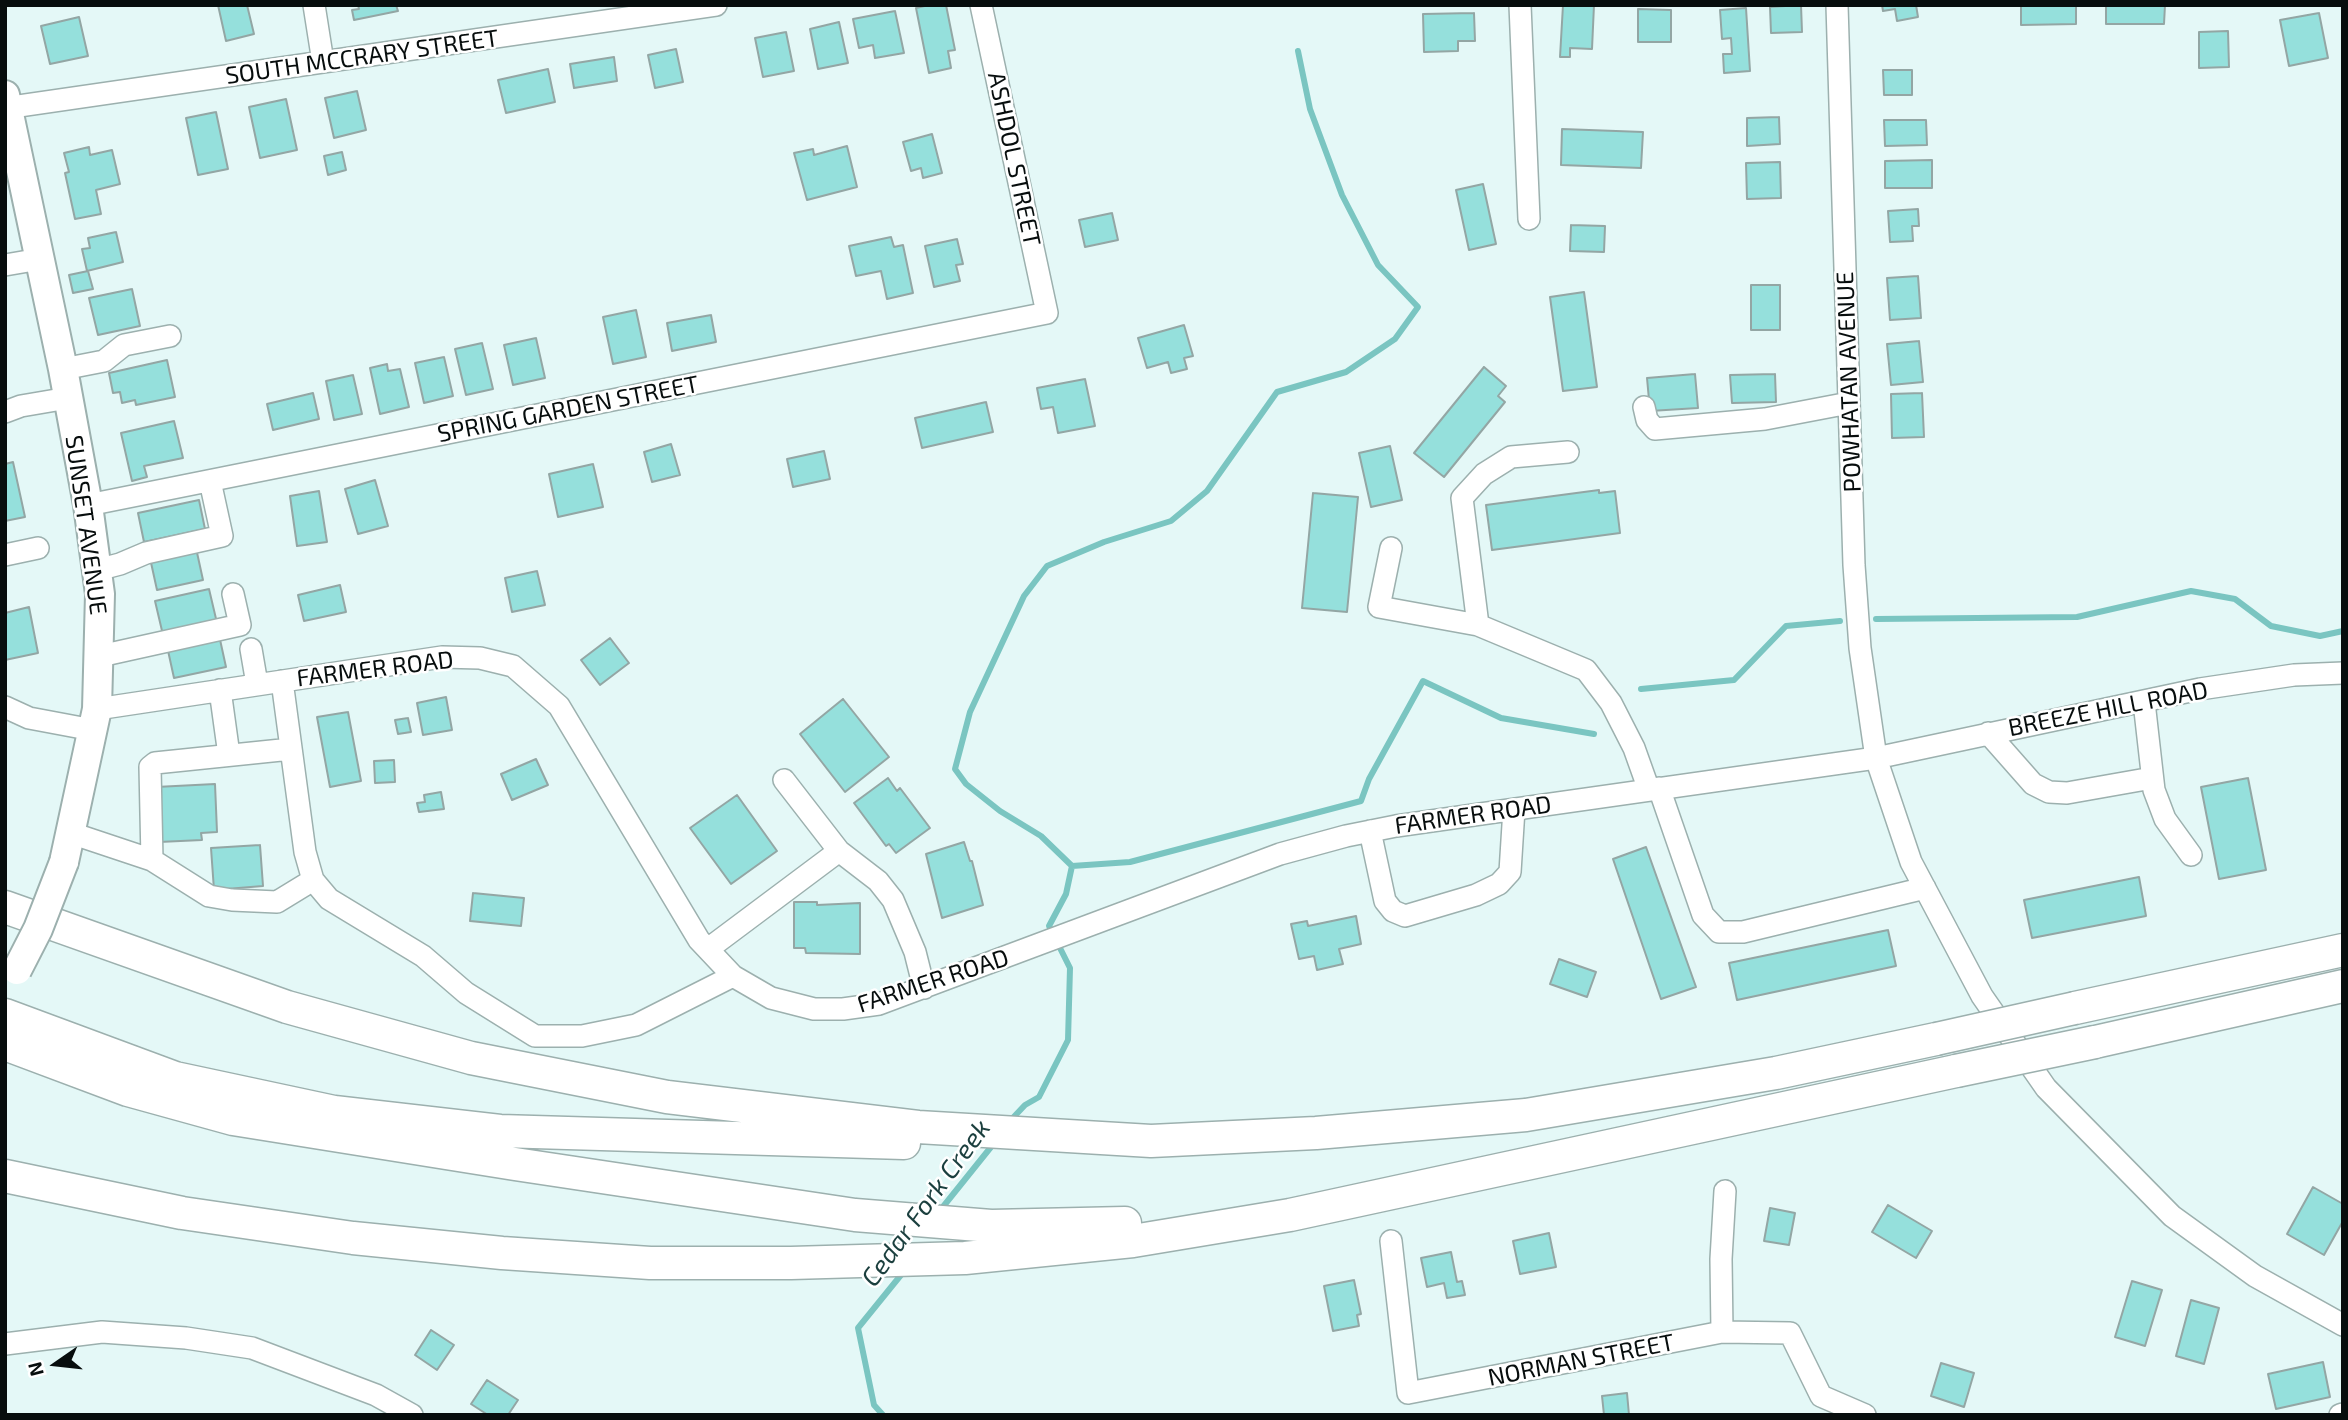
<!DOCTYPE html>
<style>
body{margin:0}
#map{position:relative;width:2348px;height:1420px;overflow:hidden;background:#e4f8f7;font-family:"Exo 2",sans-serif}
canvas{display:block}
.frame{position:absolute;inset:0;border:7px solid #070d0d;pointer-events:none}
.north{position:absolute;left:21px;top:1329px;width:70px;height:70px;-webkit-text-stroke:5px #fff;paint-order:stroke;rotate:256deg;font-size:19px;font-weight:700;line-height:28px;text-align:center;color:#070d0d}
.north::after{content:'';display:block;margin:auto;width:24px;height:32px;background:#070d0d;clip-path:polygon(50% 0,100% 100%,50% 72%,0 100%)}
</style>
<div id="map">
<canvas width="2348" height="1420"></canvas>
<div class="frame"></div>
<div class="north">N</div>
</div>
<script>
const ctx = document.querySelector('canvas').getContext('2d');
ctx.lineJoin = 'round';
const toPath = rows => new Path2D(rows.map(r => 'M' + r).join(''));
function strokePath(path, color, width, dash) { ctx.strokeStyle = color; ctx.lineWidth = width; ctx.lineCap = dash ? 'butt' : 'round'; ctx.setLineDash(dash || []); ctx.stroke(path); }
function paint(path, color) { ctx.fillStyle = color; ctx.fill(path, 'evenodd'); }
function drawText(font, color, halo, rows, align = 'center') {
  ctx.font = font + ' "Exo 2",sans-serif'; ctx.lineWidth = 5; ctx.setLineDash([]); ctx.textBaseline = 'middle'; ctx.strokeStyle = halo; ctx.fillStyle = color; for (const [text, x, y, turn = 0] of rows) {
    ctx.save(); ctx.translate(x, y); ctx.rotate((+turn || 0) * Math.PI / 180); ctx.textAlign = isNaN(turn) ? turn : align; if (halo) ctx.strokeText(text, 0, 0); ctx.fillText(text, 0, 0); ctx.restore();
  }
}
strokePath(toPath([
 [1876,619,2077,617,2191,591,2235,599,2271,626,2320,636,2343,631],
 [1641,689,1734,680,1786,626,1840,621],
 [1072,866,1130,862,1361,801,1369,779,1423,681,1501,718,1594,734],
 [1009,1122,1025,1105,1039,1097,1068,1040,1070,968,1049,926,1066,894,1072,866,1041,836,1000,811,966,784,955,769,970,712,1024,596,1047,566,1104,542,1171,521,1207,491,1277,392,1346,372,1395,339,1418,307,1378,265,1342,195,1310,109,1298,51],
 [938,1213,995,1142],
 [883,1415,874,1405,858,1328,905,1270]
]), '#7ac5c1', 6);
const building = toPath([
 [218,5,247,5,254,34,226,41,218,5],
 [358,5,396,5,398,11,354,20,352,10,359,9,358,5],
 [929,5,946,5,955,50,948,51,951,68,929,73,916,8,929,5],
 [1563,5,1594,5,1592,49,1570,48,1570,57,1560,57,1563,5],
 [1801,5,1802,32,1771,33,1770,7,1801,5],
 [1882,5,1916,5,1918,17,1897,21,1895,9,1883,11,1882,5],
 [2021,5,2076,5,2076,24,2021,25,2021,5],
 [2106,5,2165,5,2164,24,2106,24,2106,5],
 [1746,8,1750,71,1724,73,1723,54,1732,54,1731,38,1722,39,1720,10,1746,8],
 [1638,9,1671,10,1671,42,1638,42,1638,9],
 [895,11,904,53,875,58,873,45,859,48,853,19,895,11],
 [1474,13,1475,41,1458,41,1458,51,1424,52,1423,14,1474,13],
 [2319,13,2328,58,2289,66,2280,20,2319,13],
 [79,17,88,56,50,64,41,26,79,17],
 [839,22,848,63,818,69,810,29,839,22],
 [2228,31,2229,67,2199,68,2199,32,2228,31],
 [786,32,794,71,763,77,755,38,786,32],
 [676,49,683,82,655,88,648,55,676,49],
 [614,57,617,81,574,88,570,64,614,57],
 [548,69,555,102,506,113,498,80,548,69],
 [1883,70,1912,70,1912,95,1884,95,1883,70],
 [357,91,366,130,334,138,325,98,357,91],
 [286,99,297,150,260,158,249,107,286,99],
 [216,112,228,169,198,175,186,118,216,112],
 [1779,117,1780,144,1747,146,1747,118,1779,117],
 [1884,120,1926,120,1927,145,1885,146,1884,120],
 [1562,129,1643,132,1641,168,1561,165,1562,129],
 [932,134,942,173,923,178,921,168,911,171,903,142,932,134],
 [847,146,857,187,807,200,794,153,813,149,814,155,847,146],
 [89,147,90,155,112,150,120,184,96,190,101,214,75,219,65,173,69,172,64,153,89,147],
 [342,152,346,170,328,175,324,156,342,152],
 [1932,160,1932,188,1885,188,1885,161,1932,160],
 [1780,162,1781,198,1747,199,1746,163,1780,162],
 [1483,184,1496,244,1469,250,1456,190,1483,184],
 [1918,209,1919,226,1912,226,1913,241,1890,242,1888,211,1918,209],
 [1112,213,1118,240,1085,247,1079,220,1112,213],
 [1571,225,1605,226,1604,252,1570,251,1571,225],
 [116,232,123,262,87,271,82,249,90,248,88,238,116,232],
 [891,237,894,247,903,245,913,293,887,299,881,271,856,276,849,246,891,237],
 [957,239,963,264,956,265,960,281,934,287,925,246,957,239],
 [88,271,93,289,73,293,69,275,88,271],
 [1918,276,1921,318,1890,320,1887,278,1918,276],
 [1751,285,1780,285,1780,330,1751,330,1751,285],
 [132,289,140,326,98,335,89,298,132,289],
 [1584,292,1597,387,1563,391,1550,297,1584,292],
 [636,310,646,357,613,364,603,317,636,310],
 [711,315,716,342,672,351,667,323,711,315],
 [1184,325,1193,356,1184,358,1187,369,1171,373,1168,362,1147,368,1138,338,1184,325],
 [536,338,545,378,513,385,504,345,536,338],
 [1919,341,1923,382,1891,385,1887,344,1919,341],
 [482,343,493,389,466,395,455,349,482,343],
 [444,357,453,396,424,403,415,363,444,357],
 [167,360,175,397,136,405,135,400,122,403,120,392,113,393,109,373,167,360],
 [387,364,388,371,400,369,409,407,380,414,370,368,387,364],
 [1484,367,1506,386,1498,396,1505,402,1444,477,1414,453,1484,367],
 [1695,374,1698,408,1650,411,1647,378,1695,374],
 [1775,374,1776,402,1732,403,1730,375,1775,374],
 [353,375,362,414,334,420,326,381,353,375],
 [1085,379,1095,426,1058,433,1053,407,1041,409,1037,388,1085,379],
 [313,393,319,419,273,430,267,404,313,393],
 [1922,393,1924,437,1892,438,1891,394,1922,393],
 [986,402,993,432,922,448,915,418,986,402],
 [174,421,183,458,144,466,147,477,132,481,121,433,174,421],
 [671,444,680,475,652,482,644,452,671,444],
 [1390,446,1402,500,1371,507,1359,453,1390,446],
 [824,451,830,479,793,487,787,459,824,451],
 [13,462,25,517,5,521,5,464,13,462],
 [593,464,603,507,558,517,549,474,593,464],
 [375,480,388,526,358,534,345,489,375,480],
 [1599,490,1599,493,1615,491,1620,533,1492,550,1486,505,1599,490],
 [319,491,327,542,297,546,290,496,319,491],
 [1313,493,1358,497,1347,612,1302,608,1313,493],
 [199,500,205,529,144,542,138,513,199,500],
 [196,548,203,580,157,590,150,558,196,548],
 [537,571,545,605,512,612,505,578,537,571],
 [340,585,346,612,304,621,298,595,340,585],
 [209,589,217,623,163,635,155,601,209,589],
 [29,607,38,653,5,660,5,613,29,607],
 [219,635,226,667,174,678,167,646,219,635],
 [610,638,629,663,600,685,581,660,610,638],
 [446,697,452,730,423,735,417,703,446,697],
 [843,699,889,757,845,792,800,734,843,699],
 [348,712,361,781,330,787,317,717,348,712],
 [408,718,411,732,398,734,395,720,408,718],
 [536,759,548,785,512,800,501,774,536,759],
 [394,760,395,782,375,783,374,761,394,760],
 [888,778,897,791,900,788,930,828,896,853,889,844,886,846,854,803,888,778],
 [2248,778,2266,870,2219,879,2201,787,2248,778],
 [215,784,217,832,201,833,202,840,159,842,156,787,215,784],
 [441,792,444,809,419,812,417,803,425,802,424,795,441,792],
 [737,795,777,851,731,884,690,828,737,795],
 [964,842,970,861,972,861,983,905,942,918,926,854,964,842],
 [260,845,263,886,214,890,211,848,260,845],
 [1646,847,1696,987,1661,999,1613,859,1646,847],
 [2139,877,2146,916,2032,938,2024,900,2139,877],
 [473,893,524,898,521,926,470,921,473,893],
 [794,902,817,902,817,905,860,903,860,954,806,953,805,948,794,948,794,902],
 [1356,916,1361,944,1339,949,1343,964,1317,970,1314,956,1299,959,1291,924,1307,921,1308,926,1356,916],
 [1888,930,1896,966,1737,1000,1729,963,1888,930],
 [1559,959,1596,972,1587,997,1550,984,1559,959],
 [2313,1187,2343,1204,2343,1221,2324,1255,2287,1234,2313,1187],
 [1888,1205,1932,1231,1916,1258,1872,1232,1888,1205],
 [1770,1208,1795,1213,1789,1245,1764,1241,1770,1208],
 [1549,1233,1556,1267,1520,1274,1513,1241,1549,1233],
 [1451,1252,1457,1282,1462,1281,1465,1295,1447,1298,1444,1283,1427,1287,1421,1258,1451,1252],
 [1354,1280,1361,1314,1357,1315,1359,1326,1333,1331,1324,1286,1354,1280],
 [2132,1281,2162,1290,2145,1346,2115,1337,2132,1281],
 [2191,1300,2219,1308,2204,1364,2176,1356,2191,1300],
 [431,1330,454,1345,437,1370,415,1355,431,1330],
 [2323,1362,2330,1397,2276,1409,2268,1374,2323,1362],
 [1941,1363,1974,1373,1964,1407,1931,1396,1941,1363],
 [487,1380,518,1400,508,1415,488,1415,471,1404,487,1380],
 [1627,1393,1629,1415,1604,1415,1602,1396,1627,1393]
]);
paint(building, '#95e0dc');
strokePath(building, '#93a6a4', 2);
const minor = toPath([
 [314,5,323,62],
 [1520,5,1529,219],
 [1837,5,1854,565,1860,648,1876,758,1911,862,1982,996,2046,1088,2172,1216,2255,1276,2343,1325],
 [5,108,716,5],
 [5,265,40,259],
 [63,369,104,361,124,345,170,336],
 [1644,407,1647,420,1655,429,1765,419,1849,403],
 [5,412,21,406,68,398],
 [1568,452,1511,457,1484,474,1462,498,1478,625,1586,670,1611,703,1634,748,1649,790],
 [88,505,1047,313,981,5],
 [1391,548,1379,607,1478,625],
 [5,555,38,548],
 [97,570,120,564,146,553,222,536,210,481],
 [251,649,257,684],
 [100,656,240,625,233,594],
 [282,681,305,852,313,880,329,899,423,956,466,993,535,1036,582,1036,636,1025,733,976],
 [220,690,229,755],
 [2144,702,2154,790,2165,819,2191,855],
 [5,707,29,718,93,730],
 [97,709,442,657,480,658,513,666,559,706,699,940,733,976,771,998,814,1009,843,1009,879,1004,1280,854,1346,836,1396,826,1876,758,2200,689,2294,675,2343,673],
 [1988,733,2033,784,2049,792,2067,793,2152,778],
 [784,780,839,851,878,881,893,900,915,952,924,988],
 [1659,788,1703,915,1719,932,1743,932,1925,888],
 [1370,831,1385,901,1393,911,1405,916,1476,895,1499,884,1510,872,1514,809],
 [71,833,152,860,150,767,155,763,291,749],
 [152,860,209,896,232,900,277,902,313,880],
 [708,949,839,851],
 [1391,1241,1408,1393,1722,1332,1790,1333,1821,1396,1865,1415],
 [1722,1332,1721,1259,1725,1191],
 [5,1344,102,1332,186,1338,252,1348,376,1395,412,1415],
 [2340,1415,2343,1414]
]);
const major = toPath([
 [5,95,63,369,88,505,100,594,97,709,64,862]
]);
const highway = toPath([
 [5,907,287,1007,471,1058,667,1097,918,1127,1151,1141,1316,1133,1526,1115,1776,1073,1936,1039],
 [2075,1008,2343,950],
 [5,1015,175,1078,334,1112,500,1131,904,1143],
 [2095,1042,2343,986],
 [5,1044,128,1090,233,1119,515,1164,855,1215,991,1226,1125,1223],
 [5,1176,182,1213,353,1238,502,1253,650,1263,791,1263,965,1258,1133,1241,1290,1215,1956,1071]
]);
strokePath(minor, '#9cb0ae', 24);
strokePath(major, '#9cb0ae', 32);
strokePath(highway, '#9cb0ae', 35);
strokePath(minor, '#fff', 21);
strokePath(major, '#fff', 28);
strokePath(highway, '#fff', 32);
const majorBridge = toPath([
 [17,970,38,929,64,862]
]);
const highwayBridge = toPath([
 [1936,1039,2075,1008],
 [1956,1071,2095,1042]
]);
strokePath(majorBridge, '#9cb0ae', 32, []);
strokePath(highwayBridge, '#9cb0ae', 35, []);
strokePath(majorBridge, '#fff', 28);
strokePath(highwayBridge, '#fff', 32);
drawText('24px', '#070d0d', '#fff', [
 ["SOUTH MCCRARY STREET",362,57,-8],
 ["ASHDOL STREET",1014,159,78],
 ["POWHATAN AVENUE",1849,382,-92],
 ["SPRING GARDEN STREET",568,409,-11],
 ["SUNSET AVENUE",86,525,82],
 ["FARMER ROAD",375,669,-7],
 ["BREEZE HILL ROAD",2108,709,-11],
 ["FARMER ROAD",1473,815,-8],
 ["FARMER ROAD",933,981,-18],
 ["NORMAN STREET",1581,1360,-11]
]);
drawText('italic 26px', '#1b3f3e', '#fff', [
 ["Cedar Fork Creek",926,1203,-54]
]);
</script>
